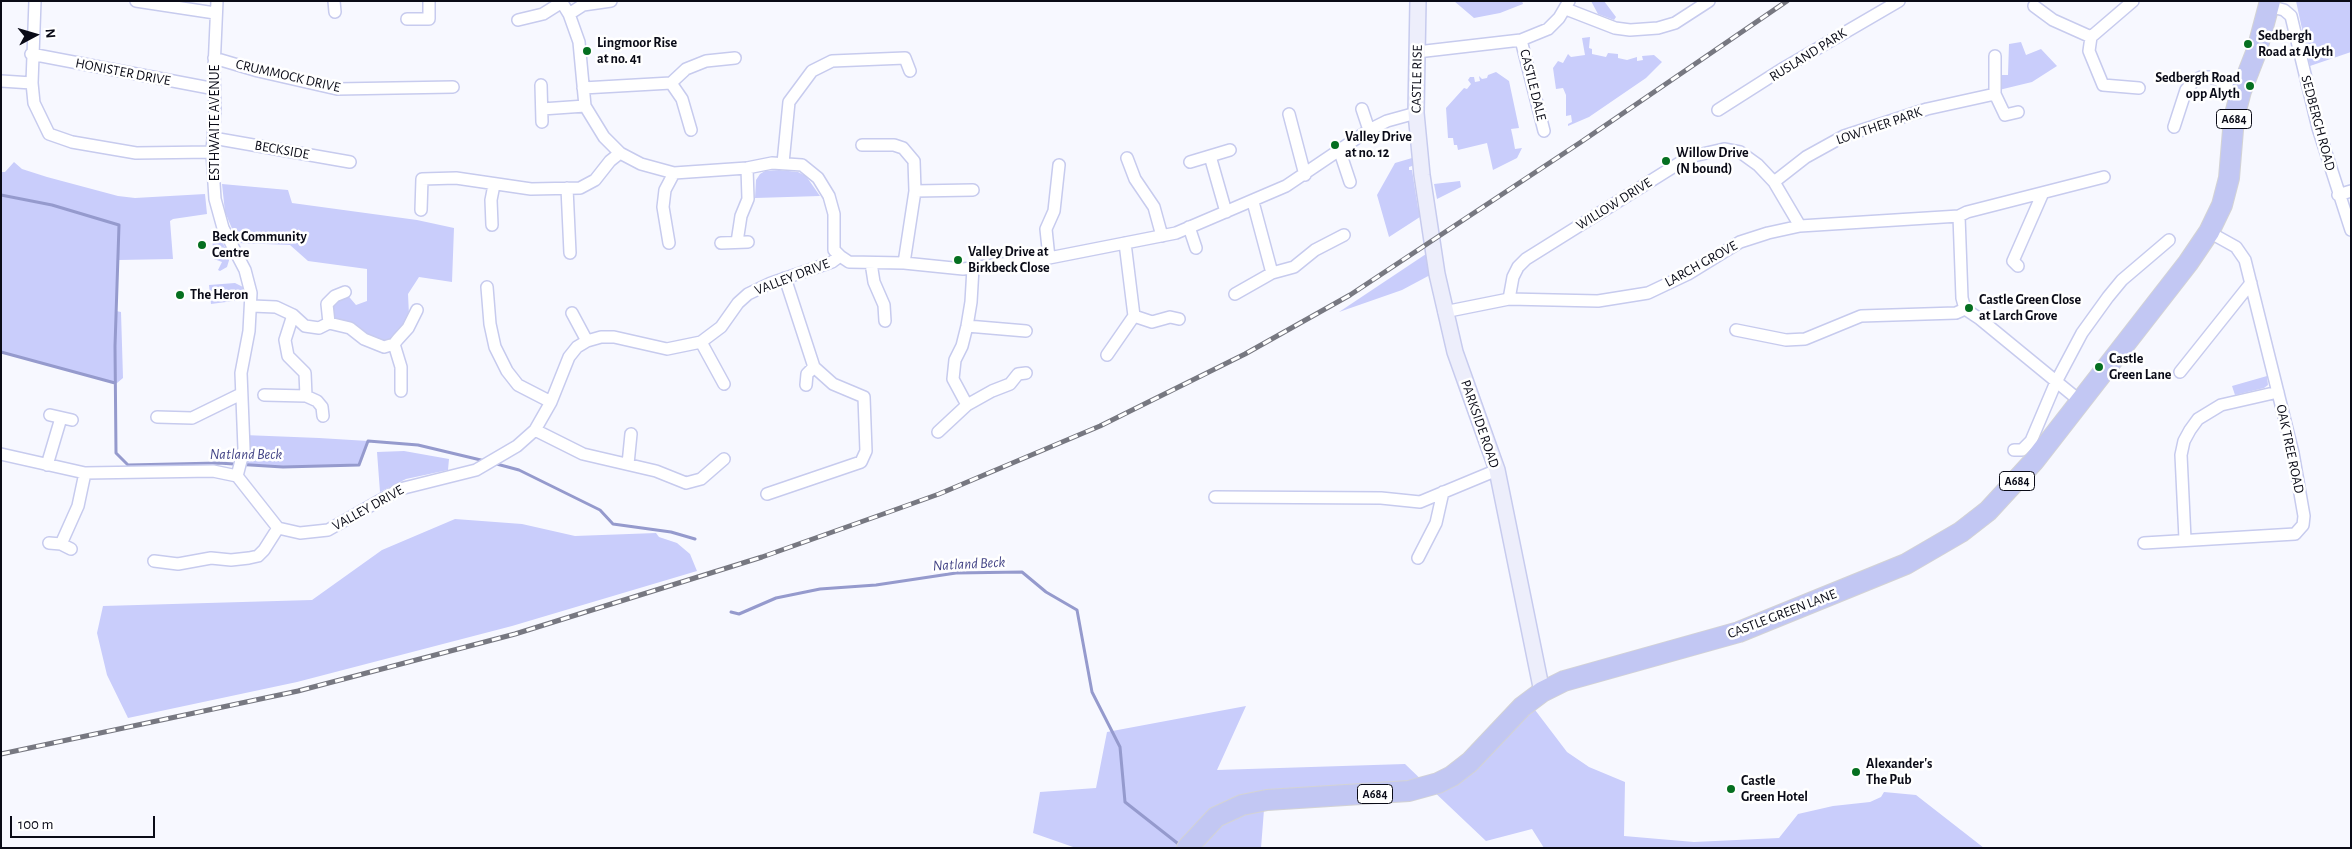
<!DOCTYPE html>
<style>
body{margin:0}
#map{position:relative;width:2352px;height:849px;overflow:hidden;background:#f7f8ff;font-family:"Alegreya Sans",sans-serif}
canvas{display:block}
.frame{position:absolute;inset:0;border:2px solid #0a0b17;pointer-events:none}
.north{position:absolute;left:10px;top:10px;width:50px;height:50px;-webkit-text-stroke:4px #fff;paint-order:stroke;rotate:84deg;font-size:14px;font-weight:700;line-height:20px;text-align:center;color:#0a0b17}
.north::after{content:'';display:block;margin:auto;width:18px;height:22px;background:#0a0b17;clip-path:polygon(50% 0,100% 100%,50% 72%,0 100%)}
.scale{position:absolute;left:10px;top:816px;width:145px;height:22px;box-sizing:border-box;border:2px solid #0a0b17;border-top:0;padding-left:6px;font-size:15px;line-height:18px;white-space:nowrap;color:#0a0b17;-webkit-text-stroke:4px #fff;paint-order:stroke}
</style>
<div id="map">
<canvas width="2352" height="849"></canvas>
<div class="frame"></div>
<div class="north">N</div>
<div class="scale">100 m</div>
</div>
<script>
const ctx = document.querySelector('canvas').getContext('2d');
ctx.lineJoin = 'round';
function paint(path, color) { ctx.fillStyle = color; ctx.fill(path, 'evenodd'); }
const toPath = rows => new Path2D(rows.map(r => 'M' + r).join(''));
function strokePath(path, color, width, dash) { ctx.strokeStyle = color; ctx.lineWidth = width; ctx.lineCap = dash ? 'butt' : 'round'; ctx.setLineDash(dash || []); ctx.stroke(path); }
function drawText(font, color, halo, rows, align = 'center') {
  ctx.font = font + ' "Alegreya Sans",sans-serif'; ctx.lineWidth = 5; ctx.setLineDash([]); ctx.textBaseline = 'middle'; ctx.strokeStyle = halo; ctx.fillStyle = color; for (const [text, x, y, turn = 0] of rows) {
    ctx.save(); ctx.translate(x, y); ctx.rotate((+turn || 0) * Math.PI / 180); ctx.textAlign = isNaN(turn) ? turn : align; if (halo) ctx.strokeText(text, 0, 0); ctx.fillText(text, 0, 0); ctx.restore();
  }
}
paint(toPath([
 [1454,1,1522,1,1523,4,1500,13,1474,18],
 [1591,1,1604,1,1616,17,1614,20,1598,14],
 [2296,1,2351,1,2351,52,2310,66],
 [1590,37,1589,48,1592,49,1592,54,1606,57,1608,53,1618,54,1618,58,1627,60,1637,57,1637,61,1643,60,1642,56,1654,55,1662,62,1646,78,1589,117,1568,126,1568,124,1572,122,1571,115,1566,116,1566,95,1563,88,1556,89,1553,68,1558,61,1563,63,1568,54,1571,57,1585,55,1582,38],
 [2021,42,2026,55,2041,49,2057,66,2032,82,1999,90,1999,75,2008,75,2009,44],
 [1496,72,1509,81,1519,128,1511,129,1513,138,1515,149,1522,148,1517,158,1493,170,1487,143,1458,150,1457,145,1454,145,1453,138,1448,138,1446,108,1464,88,1467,89,1471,84,1468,80,1470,77,1474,77,1475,82,1480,81,1479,76,1482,79,1487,78,1488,75],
 [1412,158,1412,166,1409,167,1409,170,1412,170,1418,208,1422,210,1423,215,1389,237,1377,195,1395,163],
 [14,162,22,169,47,177,118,196,135,198,205,194,207,214,173,219,170,221,173,259,118,260,116,311,121,312,123,378,117,383,1,352,1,172,5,172],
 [779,170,798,172,806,176,820,196,755,198,756,180,760,174,765,171],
 [1460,181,1461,187,1437,199,1434,184],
 [222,184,288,190,292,203,417,220,454,228,452,282,419,277,408,294,409,315,402,329,384,347,329,323,327,304,345,292,356,305,367,301,367,269,308,261,290,245,238,243,225,212],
 [219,236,230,257,227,267,220,271,218,270,222,262,214,259,212,237],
 [1429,252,1432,274,1402,290,1339,312],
 [235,283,243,287,243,296,241,300,211,304,209,285],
 [2267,376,2268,385,2264,388,2235,395,2232,386],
 [244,435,319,438,368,441,359,465,283,467,239,464],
 [404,451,449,459,448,470,406,479,380,492,377,452],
 [455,519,522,524,575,536,656,533,659,537,677,543,690,554,697,571,512,626,297,682,128,718,107,675,97,633,103,606,312,600,382,550],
 [1529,702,1567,752,1589,767,1625,782,1624,836,1694,842,1779,838,1798,814,1833,806,1870,802,1881,797,1884,792,1916,795,1984,848,1544,848,1532,829,1486,841,1429,787,1265,797,1261,848,1076,848,1033,833,1040,792,1096,788,1107,732,1246,706,1217,770,1405,764,1429,787]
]), '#c9cdfb');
strokePath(toPath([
 [1,195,52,205,119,225,115,346,116,453,128,465,218,463,283,467,359,465,368,441,418,445,485,461],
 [1,352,115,383],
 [493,463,519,470,600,510,613,524,671,532,695,539],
 [731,612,739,614,776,598,820,589,876,585,956,573,1022,572,1046,592,1077,610,1092,692,1120,747,1125,802,1181,846]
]), '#959acd', 3);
const street = toPath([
 [35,1,32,83,34,103,49,134,72,142,136,153,212,152],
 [136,1,215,13],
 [217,1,214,69,215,112,212,152,215,199,223,228,245,270,251,293,249,331,241,373,244,449,237,476],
 [334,1,335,12],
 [561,1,569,14,579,42,585,106,604,137,620,153,641,164,674,173,747,168,772,163,802,165,818,178,829,196,834,214,834,250,840,256],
 [2133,1,2091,37,2089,51,2103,85,2139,88],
 [2034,6,2053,20,2091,37],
 [2268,6,2284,10,2291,16,2318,128,2351,230],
 [1566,9,1615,28,1630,30,1658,28,1675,23,1709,1],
 [569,14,583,5,611,1],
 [407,19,429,19,429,1],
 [518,20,543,14,562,2],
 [1521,40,1544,131],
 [1417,52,1521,40,1548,29,1559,18,1569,1],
 [31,54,215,89],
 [1995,56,1995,94,2005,115,2018,112],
 [214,58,258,71,337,89,453,87],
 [1,81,32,83],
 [671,83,682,99,691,130],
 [541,85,542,122],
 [583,88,671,83,686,69,706,61,735,58],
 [542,109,585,106],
 [1362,109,1369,130],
 [1718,110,1784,68,1899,1],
 [1289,114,1305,175],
 [2174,127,2186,90,2194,81,2201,77,2211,77,2241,91],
 [213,138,350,162],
 [862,145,894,145,903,148,914,161,915,191,904,263],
 [1339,149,1350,182],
 [1210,156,1226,212],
 [1127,158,1135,179,1154,207,1162,236],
 [1190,162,1230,150],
 [783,163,789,102,812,71,832,61,905,58,910,71],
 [1774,182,1806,157,1844,136,1927,109,1995,94],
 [567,188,570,253],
 [915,191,973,190],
 [2338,195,2351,191],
 [1253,202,1272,273],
 [421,210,422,179,456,178,531,189,580,188,595,180,610,161,620,153],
 [1959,216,1967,212,2104,177],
 [492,225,491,200,494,185],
 [1189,227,1196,248],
 [737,242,741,216,748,199,747,168],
 [669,243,663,207,665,190,674,173],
 [721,243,748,242],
 [1049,258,1046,229,1054,211,1059,165],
 [871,263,874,282,884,305,885,321],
 [2018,266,2013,261,2042,195],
 [487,287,490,324,495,347,507,371,518,385,551,402],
 [1235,294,1272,273,1294,267,1315,250,1344,235],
 [1509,299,1513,277,1518,267,1526,259,1689,157,1724,149,1740,152,1758,165,1774,182,1800,226],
 [252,306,276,307,293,315,305,326,319,328,329,323,350,328,364,339,384,347,394,344,398,339,408,328,417,310],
 [1965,309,1980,319,2080,401],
 [1444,312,1509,299,1598,301,1648,293,1688,274,1740,242,1768,233,1800,226,1959,216,1962,298,1965,309],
 [572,313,587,341],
 [293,315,285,340,288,356,305,373,306,396,317,401,322,407,323,416],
 [1134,316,1152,322,1170,317,1179,319],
 [329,323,327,304,335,296,345,292],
 [967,326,1026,331],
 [1736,330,1786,340,1805,339,1861,316,1956,313,1965,309],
 [701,342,724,384],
 [394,344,401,367,401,391],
 [1107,355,1134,316,1125,243],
 [2180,372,2251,283],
 [806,385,807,374,814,367],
 [264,395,306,396],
 [967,405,953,379,955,360,962,346,967,326,971,302,973,268],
 [50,415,72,420],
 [157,417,192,418,241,394],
 [535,430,583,454,656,471,686,483,701,479,724,459],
 [938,432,967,405,992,391,1010,384,1018,374,1026,373],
 [2014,450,2022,450,2031,441,2056,382,2082,333,2108,297,2122,280,2169,240],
 [1,454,85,473,213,471,237,476,278,528,300,533,328,530,400,489,476,470,517,446,535,430,551,402,569,357,577,347,587,341,601,337,614,337,667,349,701,342,721,327,738,303,748,294,771,283,832,262,840,256,849,262,904,263,963,269,1049,258,1176,233,1286,186,1369,130,1387,121,1416,113],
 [628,464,631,434],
 [47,465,61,418],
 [767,494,861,462,866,451,864,397,833,384,814,367,785,278],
 [1215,497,1381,498,1420,502,1497,470],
 [2185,539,2181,455,2184,441,2190,430,2198,419,2221,405,2278,392],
 [49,543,61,544,71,549],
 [2144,543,2295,534,2303,525,2304,516,2293,453,2245,260,2236,247,2209,232],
 [61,544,78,506,85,473],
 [1418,558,1436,523,1443,492],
 [154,561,178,564,211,558,231,560,249,558,258,556,264,550,278,528]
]);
const secondary = toPath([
 [1418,1,1416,113,1422,175,1437,274,1455,352,1497,470,1542,692]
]);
const highway = toPath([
 [1187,848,1216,817,1242,805,1267,800,1409,791,1438,783,1452,776,1470,762,1522,707,1542,692,1564,681,1739,632,1906,564,1961,532,1988,511,2034,461,2188,263,2209,232,2222,205,2229,178,2234,118,2241,91,2257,50,2270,1]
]);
strokePath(street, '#c7cbee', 14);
strokePath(secondary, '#c7cbee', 18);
strokePath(highway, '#d3d3d5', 22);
strokePath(street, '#fff', 11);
strokePath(secondary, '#edeefb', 15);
strokePath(highway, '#c2c7f3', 20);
const rail = toPath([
 [1,754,298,691,515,634,762,557,886,513,939,494,1100,426,1245,354,1350,295,1581,142,1787,1]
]);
strokePath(rail, '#777881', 5);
strokePath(rail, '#fff', 3, [9]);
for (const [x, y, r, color] of [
 [2248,44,5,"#056f20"],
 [587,51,5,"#056f20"],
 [2250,86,5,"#056f20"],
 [1335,145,5,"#056f20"],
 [1666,161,5,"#056f20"],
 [202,245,5,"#056f20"],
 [958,260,5,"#056f20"],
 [180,295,5,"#056f20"],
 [1969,308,5,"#056f20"],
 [2099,367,5,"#056f20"],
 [1856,772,5,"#056f20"],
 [1731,789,5,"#056f20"]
]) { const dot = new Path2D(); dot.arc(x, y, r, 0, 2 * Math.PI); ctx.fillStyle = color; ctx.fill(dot); strokePath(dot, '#fff', 2); }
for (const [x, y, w] of [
 [2234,119,35],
 [2017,481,35],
 [1375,794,35]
]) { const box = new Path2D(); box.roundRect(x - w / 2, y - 9.5, w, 19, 4); ctx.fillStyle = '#fff'; ctx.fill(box); strokePath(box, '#0a0b17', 1); }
drawText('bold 12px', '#0a0b17', null, [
 ["A684",2234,119],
 ["A684",2017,481],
 ["A684",1375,794]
]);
drawText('bold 14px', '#0a0b17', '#fff', [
 ["Sedbergh",2258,36],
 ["Road at Alyth",2258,52],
 ["Lingmoor Rise",597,43],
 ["at no. 41",597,59],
 ["Sedbergh Road",2240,78,"right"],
 ["opp Alyth",2240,94,"right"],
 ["Valley Drive",1345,137],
 ["at no. 12",1345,153],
 ["Willow Drive",1676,153],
 ["(N bound)",1676,169],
 ["Beck Community",212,237],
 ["Centre",212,253],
 ["Valley Drive at",968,252],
 ["Birkbeck Close",968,268],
 ["The Heron",190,295],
 ["Castle Green Close",1979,300],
 ["at Larch Grove",1979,316],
 ["Castle",2109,359],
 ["Green Lane",2109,375],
 ["Alexander's",1866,764],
 ["The Pub",1866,780],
 ["Castle",1741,781],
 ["Green Hotel",1741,797]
], 'left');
drawText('14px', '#0a0b17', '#fff', [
 ["RUSLAND PARK",1808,55,-32],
 ["HONISTER DRIVE",123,72,11],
 ["CRUMMOCK DRIVE",288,76,13],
 ["CASTLE RISE",1417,79,-89],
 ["CASTLE DALE",1533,85,76],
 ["ESTHWAITE AVENUE",215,123,-90],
 ["SEDBERGH ROAD",2318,123,75],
 ["LOWTHER PARK",1879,126,-19],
 ["BECKSIDE",282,150,10],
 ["WILLOW DRIVE",1614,204,-32],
 ["LARCH GROVE",1701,264,-29],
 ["VALLEY DRIVE",792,277,-21],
 ["PARKSIDE ROAD",1480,424,71],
 ["OAK TREE ROAD",2290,449,78],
 ["VALLEY DRIVE",368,508,-29],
 ["CASTLE GREEN LANE",1782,614,-21]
]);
drawText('italic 15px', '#454687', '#fff', [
 ["Natland Beck",246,454],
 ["Natland Beck",969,564,-3]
]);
</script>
